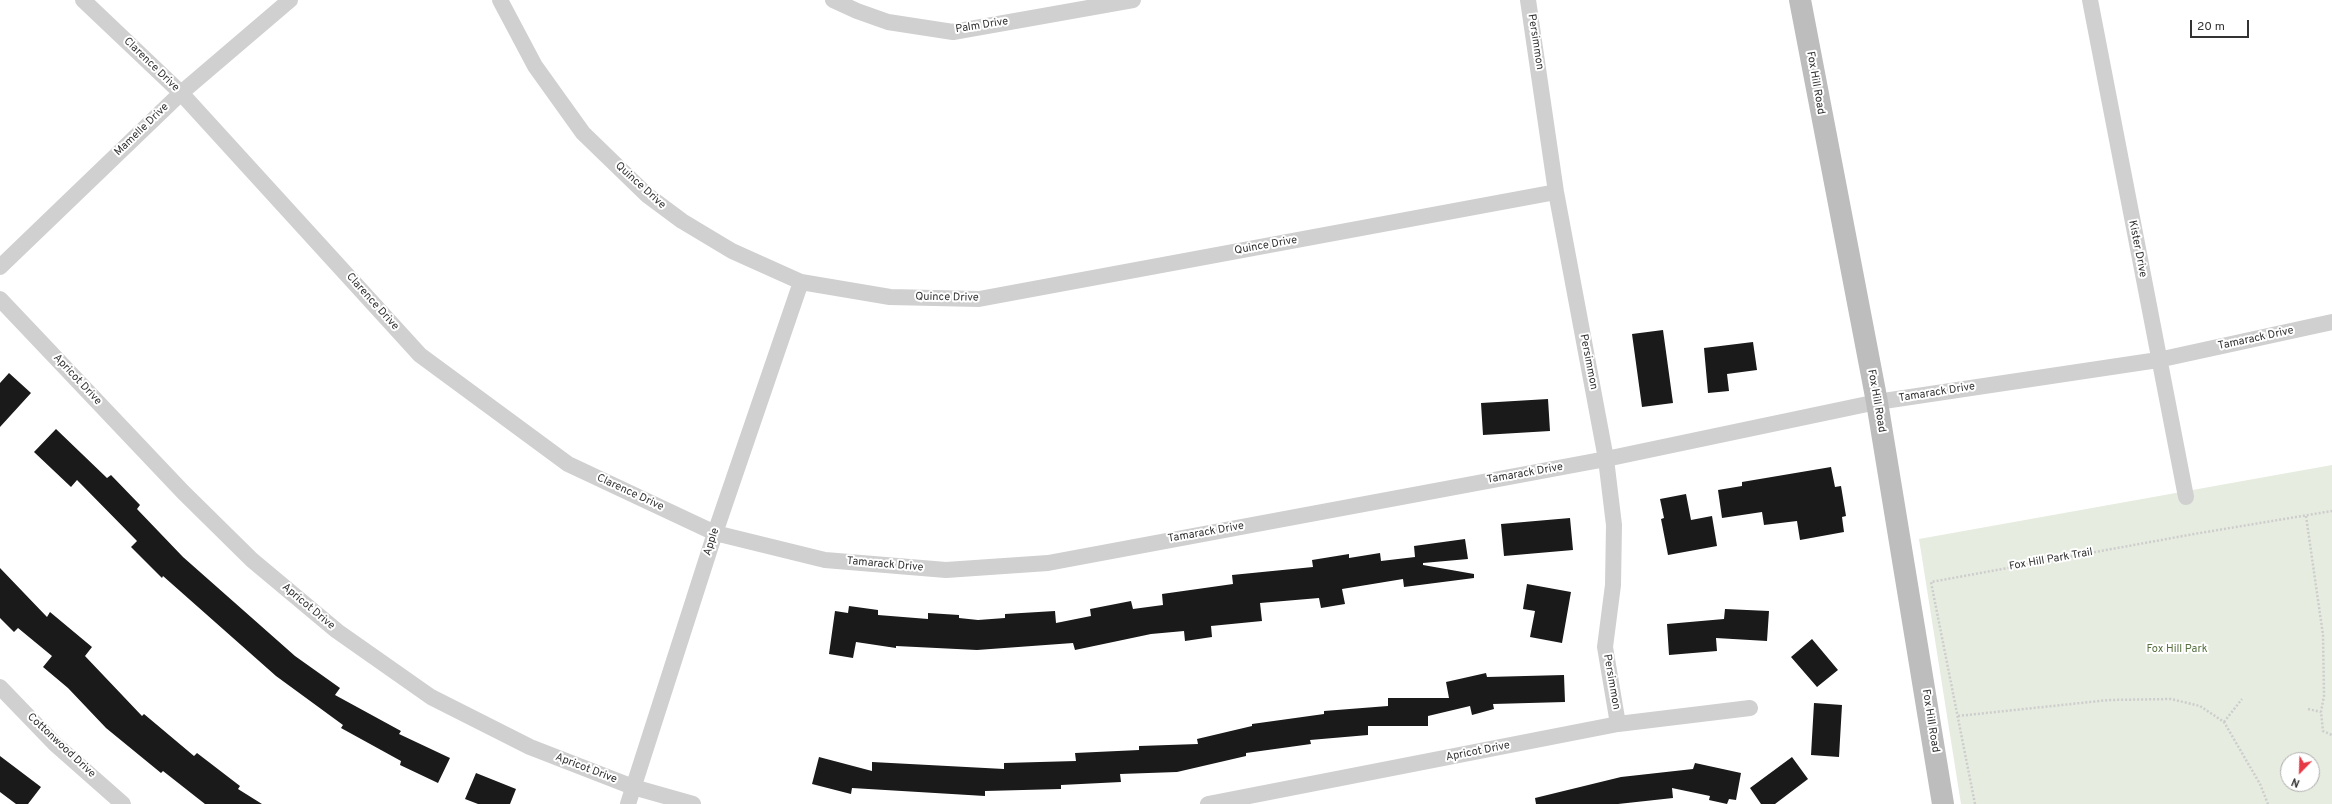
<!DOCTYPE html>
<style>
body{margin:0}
#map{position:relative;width:2332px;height:804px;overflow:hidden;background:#fff;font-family:Overpass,sans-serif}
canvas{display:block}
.north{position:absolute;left:2280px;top:752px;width:40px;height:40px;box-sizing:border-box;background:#fff;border:1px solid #adadad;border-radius:50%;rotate:203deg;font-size:11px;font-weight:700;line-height:16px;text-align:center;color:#333}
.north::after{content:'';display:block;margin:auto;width:14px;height:18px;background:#e63946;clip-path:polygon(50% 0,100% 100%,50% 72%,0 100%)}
.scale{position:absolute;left:2190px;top:20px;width:59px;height:18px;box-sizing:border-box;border:2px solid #333;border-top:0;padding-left:5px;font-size:12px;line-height:14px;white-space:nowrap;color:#333;-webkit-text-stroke:3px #fff;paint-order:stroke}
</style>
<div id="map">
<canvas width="2332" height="804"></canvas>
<div class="north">N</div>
<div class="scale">20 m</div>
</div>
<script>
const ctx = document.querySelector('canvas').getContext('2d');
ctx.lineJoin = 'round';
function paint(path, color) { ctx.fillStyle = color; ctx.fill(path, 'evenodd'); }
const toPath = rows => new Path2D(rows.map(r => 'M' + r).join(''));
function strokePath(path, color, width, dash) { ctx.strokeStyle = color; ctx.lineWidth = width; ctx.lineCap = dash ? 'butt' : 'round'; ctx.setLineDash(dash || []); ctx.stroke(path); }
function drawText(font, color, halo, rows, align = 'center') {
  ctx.font = font + ' Overpass,sans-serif'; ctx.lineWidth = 4; ctx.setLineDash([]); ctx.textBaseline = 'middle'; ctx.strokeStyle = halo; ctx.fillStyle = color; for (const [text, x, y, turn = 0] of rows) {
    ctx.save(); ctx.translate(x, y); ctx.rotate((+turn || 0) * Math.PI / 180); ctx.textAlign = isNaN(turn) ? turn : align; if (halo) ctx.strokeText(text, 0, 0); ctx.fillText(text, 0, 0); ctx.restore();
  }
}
paint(toPath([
 [2332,465,2332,804,1961,804,1919,539],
 [2288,760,2312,760,2312,784,2288,784]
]), '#e6ecdf');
paint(toPath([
 [1663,330,1673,403,1642,407,1632,334],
 [1753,342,1757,370,1727,374,1729,391,1708,393,1704,348],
 [9,373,31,393,0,427,0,383],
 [1548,399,1550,431,1483,435,1481,403],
 [56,429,107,478,111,475,140,505,137,509,183,557,295,656,340,688,335,695,401,731,399,734,450,758,438,783,400,765,401,761,341,728,343,725,276,676,163,576,162,578,131,547,137,541,77,480,71,487,34,452],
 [1831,467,1835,487,1841,486,1846,516,1842,517,1844,532,1800,540,1797,521,1764,525,1762,512,1722,518,1718,490,1742,486,1742,482],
 [1686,494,1691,520,1712,516,1717,546,1668,555,1661,519,1664,518,1660,499],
 [1570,518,1573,550,1504,556,1501,524],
 [1465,539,1468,559,1423,563,1423,565,1474,574,1474,578,1404,587,1403,579,1342,589,1345,604,1321,608,1319,598,1260,603,1262,621,1211,626,1212,637,1185,641,1184,631,1151,634,1075,650,1073,643,977,650,896,646,896,648,856,642,853,658,829,654,835,611,848,613,849,606,878,610,878,615,928,619,928,613,959,615,959,618,978,620,1005,618,1005,614,1055,611,1056,623,1091,616,1090,609,1131,601,1133,609,1163,605,1162,594,1233,584,1232,575,1313,567,1312,560,1349,554,1349,558,1380,553,1381,561,1415,557,1414,546],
 [0,568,47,617,50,612,92,647,85,656,142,716,144,714,194,756,197,753,240,786,238,789,262,804,205,804,163,771,161,773,106,728,68,688,43,667,52,656,18,628,14,632,0,618],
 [1527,584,1571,592,1562,643,1530,637,1535,611,1523,609],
 [1725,609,1769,611,1767,641,1716,638,1717,651,1669,655,1667,624,1724,619],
 [1812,639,1838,670,1817,687,1791,657],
 [1486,673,1487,677,1564,675,1565,702,1493,704,1494,709,1472,715,1470,706,1428,716,1428,726,1368,726,1368,735,1310,740,1311,744,1246,753,1246,756,1177,772,1120,774,1121,782,1061,785,1061,789,985,791,985,796,852,788,851,794,812,784,819,757,872,771,872,762,1004,769,1004,763,1076,761,1075,753,1139,750,1139,746,1198,744,1197,739,1252,726,1252,724,1324,714,1324,711,1388,706,1388,698,1449,698,1446,682],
 [1814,703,1842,705,1839,757,1811,755],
 [0,756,41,787,28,804,16,804,0,792],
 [1792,757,1808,779,1775,804,1761,804,1750,788],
 [1695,763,1741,773,1736,800,1729,799,1727,804,1709,800,1710,796,1672,788,1673,798,1618,804,1536,804,1535,798,1621,777,1693,769],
 [476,773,516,789,510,804,478,804,465,799]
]), '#1a1a1a');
strokePath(toPath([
 [2306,516,2323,635,2324,696,2321,712,2323,731,2332,735],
 [2308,709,2321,712],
 [1958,716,2109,700,2171,699,2200,706,2224,722,2260,784,2268,804],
 [2224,722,2242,699],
 [1975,804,1931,582,2194,534,2332,511]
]), '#cdcdcd', 2.5, [2, 2]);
strokePath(toPath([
 [83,0,181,93,420,355,568,464,715,533,825,560,946,570,1048,563,1606,459,1877,402,2158,360,2332,322],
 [500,0,535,66,583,133,647,195,682,221,732,251,801,282,890,297,979,299,1556,192],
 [833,0,857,11,888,22,953,32,1133,0],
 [1528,0,1556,192,1606,459,1614,525,1613,585,1605,647,1618,724],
 [2090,0,2186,497],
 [0,267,181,93,290,0],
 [0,299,183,492,252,560,337,631,431,697,530,747,633,787,693,804],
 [0,687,55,744,123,804],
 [628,804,715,533,801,282],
 [1208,804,1618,724,1750,708]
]), '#d0d0d0', 16);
strokePath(toPath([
 [1800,0,1877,402,1943,804]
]), '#bdbdbd', 22);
drawText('11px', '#333', '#fff', [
 ["Palm Drive",982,26,-9],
 ["Persimmon",1535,42,81],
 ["Clarence Drive",151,65,44],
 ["Fox Hill Road",1815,83,80],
 ["Mamelle Drive",142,130,-44],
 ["Quince Drive",640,186,42],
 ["Quince Drive",1266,246,-10],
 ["Kister Drive",2137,249,79],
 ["Quince Drive",947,298,1],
 ["Clarence Drive",372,302,48],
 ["Tamarack Drive",2256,339,-12],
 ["Persimmon",1588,362,79],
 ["Apricot Drive",77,380,47],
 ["Tamarack Drive",1937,393,-9],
 ["Fox Hill Road",1876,401,80],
 ["Tamarack Drive",1525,474,-10],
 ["Clarence Drive",630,493,25],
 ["Tamarack Drive",1206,533,-10],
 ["Apple",712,542,-72],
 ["Fox Hill Park Trail",2051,560,-10],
 ["Tamarack Drive",885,565,5],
 ["Apricot Drive",308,607,40],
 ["Persimmon",1611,682,80],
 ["Fox Hill Road",1930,721,81],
 ["Cottonwood Drive",61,746,43],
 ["Apricot Drive",1478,752,-11],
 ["Apricot Drive",586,769,21]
]);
drawText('11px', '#56703f', '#fff', [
 ["Fox Hill Park",2177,650]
]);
</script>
